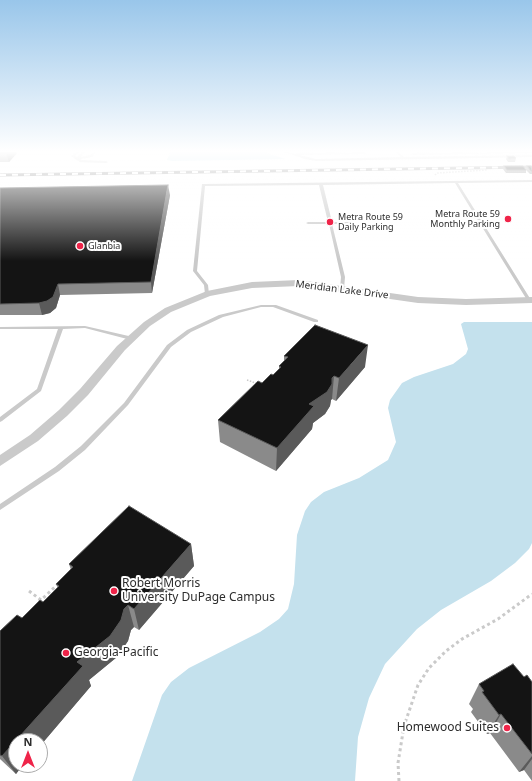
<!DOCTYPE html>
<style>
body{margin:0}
#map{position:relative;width:532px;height:781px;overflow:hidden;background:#fff;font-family:"Noto Sans",sans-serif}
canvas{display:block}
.north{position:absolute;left:8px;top:733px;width:40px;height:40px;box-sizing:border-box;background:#fff;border:1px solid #ababab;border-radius:50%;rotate:0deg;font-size:11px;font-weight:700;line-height:16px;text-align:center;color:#2d2d2d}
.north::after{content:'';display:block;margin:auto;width:14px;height:18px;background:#ef2449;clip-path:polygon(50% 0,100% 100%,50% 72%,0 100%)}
</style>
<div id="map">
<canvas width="532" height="781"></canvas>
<div class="north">N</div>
</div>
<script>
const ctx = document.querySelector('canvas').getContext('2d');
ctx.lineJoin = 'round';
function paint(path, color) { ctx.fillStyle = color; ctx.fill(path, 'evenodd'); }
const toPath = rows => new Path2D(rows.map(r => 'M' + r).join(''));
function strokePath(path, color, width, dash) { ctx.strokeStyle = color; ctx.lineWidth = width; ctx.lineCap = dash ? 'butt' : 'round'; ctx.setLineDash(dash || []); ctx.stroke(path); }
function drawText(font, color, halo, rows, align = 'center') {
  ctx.font = font + ' "Noto Sans",sans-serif'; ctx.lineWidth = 4; ctx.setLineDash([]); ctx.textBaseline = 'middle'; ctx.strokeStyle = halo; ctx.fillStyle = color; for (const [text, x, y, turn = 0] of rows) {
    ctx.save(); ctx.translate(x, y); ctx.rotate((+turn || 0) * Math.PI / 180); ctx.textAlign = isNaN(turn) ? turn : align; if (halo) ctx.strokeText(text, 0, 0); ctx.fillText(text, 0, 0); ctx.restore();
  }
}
paint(toPath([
 [170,152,264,152,285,159,172,161,167,160],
 [464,322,532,322,532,543,529,549,515,563,491,581,441,610,417,629,385,664,369,698,358,737,355,781,132,781,162,695,171,682,189,668,260,632,279,619,288,609,294,584,297,535,305,511,311,502,324,492,359,478,388,460,396,442,388,408,390,400,402,383,414,377,453,364,466,354,468,349,461,324]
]), '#c4e1ed');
strokePath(toPath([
 [435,175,437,173,487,170],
 [247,380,258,384]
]), '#cacaca', 1.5, [1.5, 1.5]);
strokePath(toPath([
 [256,383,258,384]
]), '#cacaca', 2.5, [2.5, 2.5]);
strokePath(toPath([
 [29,591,45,603],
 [39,602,58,584],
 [399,781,398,763,404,726,418,685,429,668,446,651,462,639,498,619,532,594]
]), '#cacaca', 3, [3, 3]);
paint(toPath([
 [76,152,79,152,75,156,77,157,82,152,85,152,81,157,90,155,94,152,96,152,92,157,80,159,82,160,106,161,108,162,106,163,80,162,71,156,76,152],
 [284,152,288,152,296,154,297,153,365,152,367,153,365,154,299,155,316,159,401,157,396,152,398,152,404,157,532,155,532,157,316,161,305,159,284,152],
 [504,152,532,152,532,153,413,155,411,154,413,153,504,152],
 [532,180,532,182,458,183,531,300,531,301,527,301,527,300,455,183,323,185,332,222,352,222,354,223,352,224,332,224,345,277,344,289,342,290,340,289,341,277,329,224,308,224,306,223,308,222,328,222,319,185,205,186,197,271,208,285,209,294,209,295,205,295,205,294,204,285,193,271,202,184,532,180],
 [261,305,276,305,318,320,318,322,314,322,273,307,261,307,223,317,191,332,171,347,128,405,85,450,59,471,0,510,0,504,55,467,81,446,124,403,167,345,187,330,219,315,261,305],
 [85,326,133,337,133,338,131,340,85,328,63,329,41,391,2,421,0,422,0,417,37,389,58,329,0,329,0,327,85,326]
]), '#cacaca');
paint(toPath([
 [299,280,418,297,466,299,532,297,532,303,466,305,418,303,299,286,252,288,210,296,171,312,150,326,125,350,88,395,67,416,38,441,0,466,0,455,30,435,59,410,80,389,117,346,144,322,165,308,207,291,252,282,299,280]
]), '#cacaca');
const rail = toPath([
 [0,175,532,167]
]);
strokePath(rail, '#828282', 3);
strokePath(rail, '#fff', 2, [6]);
paint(toPath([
 [0,152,16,152,17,153,9,162,0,162],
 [507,156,516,158,515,162,508,162,506,159],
 [504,166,526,169,527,166,532,166,532,174,530,174,526,170,526,173,506,173,503,169],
 [0,188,170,195,152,293,60,295,56,308,50,313,42,315,0,315],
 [284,356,365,367,336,401,332,399,331,400,330,406,325,414,313,423,312,429,276,471,220,442,218,420,262,383,273,375,279,369,279,366,284,361],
 [191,544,194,566,139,630,134,627,131,630,128,641,117,657,89,680,91,686,40,746,40,741,16,774,0,759,0,631,22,618,43,602,58,588,56,584,71,570,69,564],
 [524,677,532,682,532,781,524,770,519,772,490,733,487,734,471,712,473,709,469,704,479,684]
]), '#8a8a8a');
paint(toPath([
 [7,152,16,152,17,153,9,162,6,153],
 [168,185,170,195,152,293,151,282],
 [58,284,60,295,56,308,50,313,42,315,39,303],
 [368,345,365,367,336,401,339,378],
 [334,376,332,399,331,400,330,406,325,414,313,423,312,429,276,471,277,448,309,404],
 [191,544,194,566,139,630,134,609],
 [128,605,134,627,131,630,128,641,117,657,89,680,91,686,40,746,40,741,16,741,16,765,23,765,16,774,2,756,77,662],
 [501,714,490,733,487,734,499,715],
 [532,756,532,759,524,770,519,772]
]), '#5a5a5a');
const building = toPath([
 [0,152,7,152,6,153,0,153,0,152],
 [507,156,514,156,516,158,509,159,507,156],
 [504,166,523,166,526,170,507,170,504,166],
 [527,166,531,166,532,171,531,171,527,166],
 [168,185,151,282,58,284,53,297,47,301,39,303,0,304,0,188,168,185],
 [315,325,368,345,339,378,334,376,332,378,332,384,327,392,309,404,314,406,277,448,218,420,258,381,262,383,271,374,273,375,281,367,279,366,288,357,284,356,315,325],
 [129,506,191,544,134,609,128,605,124,609,121,620,110,636,77,662,83,666,2,756,0,755,0,631,17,615,22,618,40,600,43,602,59,586,56,584,73,567,69,564,129,506],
 [513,664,524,677,527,675,532,682,532,754,501,714,499,715,482,692,484,691,479,684,513,664]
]);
paint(building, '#141414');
strokePath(building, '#5a5a5a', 1);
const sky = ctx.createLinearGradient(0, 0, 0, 261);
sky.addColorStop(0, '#99c6ea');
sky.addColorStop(0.58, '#fff');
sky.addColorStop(1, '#ffffff00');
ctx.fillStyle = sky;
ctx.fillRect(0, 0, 532, 261);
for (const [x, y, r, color] of [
 [508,219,4,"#ef2449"],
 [330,222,4,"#ef2449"],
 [80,246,4,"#ef2449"],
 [114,591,4,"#ef2449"],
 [66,653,4,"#ef2449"],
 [507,728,4,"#ef2449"]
]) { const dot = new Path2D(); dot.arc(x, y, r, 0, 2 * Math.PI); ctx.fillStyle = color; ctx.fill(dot); strokePath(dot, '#fff', 1.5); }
drawText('9px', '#2d2d2d', '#fff', [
 ["Metra Route 59",500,214,"right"],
 ["Monthly Parking",500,224,"right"],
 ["Metra Route 59",338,217],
 ["Daily Parking",338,227],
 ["Glanbia",88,246]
], 'left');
drawText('10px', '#2d2d2d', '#fff', [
 ["Meridian Lake Drive",342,290,7]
]);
drawText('12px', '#2d2d2d', '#fff', [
 ["Robert Morris",122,584],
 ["University DuPage Campus",122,598],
 ["Georgia-Pacific",74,653],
 ["Homewood Suites",499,728,"right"]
], 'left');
</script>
